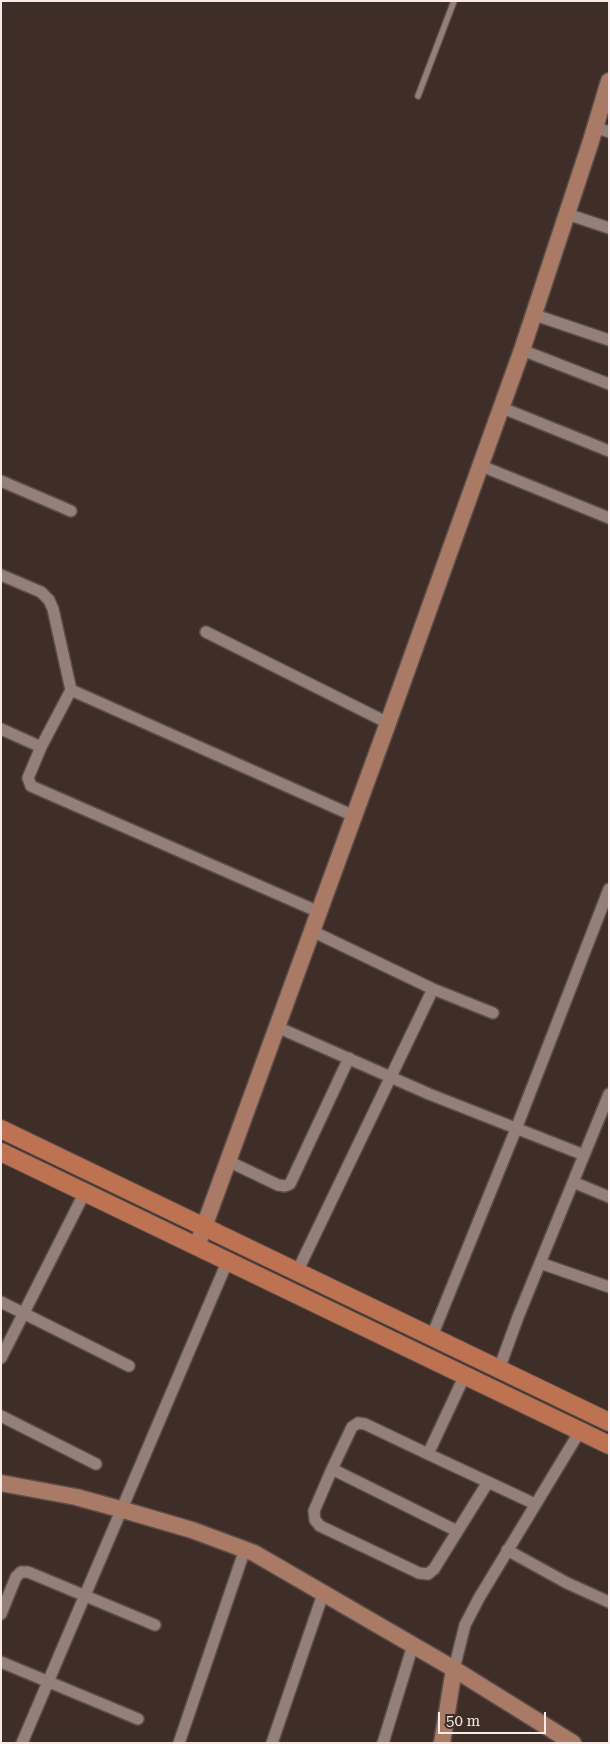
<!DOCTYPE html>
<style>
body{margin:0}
#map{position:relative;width:610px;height:1744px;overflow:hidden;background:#3f2e27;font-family:"Roboto Serif",serif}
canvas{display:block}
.frame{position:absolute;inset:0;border:2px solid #f6eae6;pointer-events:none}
.scale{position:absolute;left:438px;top:1712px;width:108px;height:22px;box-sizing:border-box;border:2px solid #f6eae6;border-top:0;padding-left:6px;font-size:15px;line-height:18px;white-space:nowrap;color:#f6eae6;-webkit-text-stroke:4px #3f2e27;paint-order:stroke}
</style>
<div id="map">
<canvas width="610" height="1744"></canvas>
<div class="frame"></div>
<div class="scale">50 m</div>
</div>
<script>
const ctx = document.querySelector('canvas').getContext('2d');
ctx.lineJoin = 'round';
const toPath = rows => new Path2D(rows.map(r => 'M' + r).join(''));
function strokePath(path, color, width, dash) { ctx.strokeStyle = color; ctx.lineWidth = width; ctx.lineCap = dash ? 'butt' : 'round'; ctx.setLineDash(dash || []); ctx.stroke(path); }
const lane = toPath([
 [418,96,454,1]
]);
const street = toPath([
 [595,127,609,132],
 [567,214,609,228],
 [532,314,609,340],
 [522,350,609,384],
 [500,407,609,451],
 [479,465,609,518],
 [1,481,71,511],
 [1,575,41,592,49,600,53,609,71,690,41,747,28,778,31,786,319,912],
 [206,632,388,723],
 [71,690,354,816],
 [1,729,41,747],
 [312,931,433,989,493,1013],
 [277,1027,429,1094,584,1155],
 [228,1161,278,1185,285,1186,290,1184,349,1058],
 [573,1182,609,1197],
 [540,1263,609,1287],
 [297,1272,433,989],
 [1,1302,129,1366],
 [432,1336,516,1129,609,889],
 [1,1358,85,1192],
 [499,1369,518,1317,609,1094],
 [1,1416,96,1464],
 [428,1454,465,1375],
 [332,1469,457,1531],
 [488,1482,434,1569,428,1574,419,1573,320,1526,315,1520,314,1511,332,1469,352,1427,358,1423,365,1424,428,1454,488,1482,535,1504],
 [507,1550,567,1583,609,1602],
 [1,1614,16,1577,21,1572,28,1572,155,1625],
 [1,1662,138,1719],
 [454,1669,465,1625,479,1598,580,1431],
 [22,1743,228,1260],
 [179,1743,245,1549],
 [272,1743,323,1594],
 [383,1743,413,1645]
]);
const secondary = toPath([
 [197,1246,388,723,522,350,590,144,609,81],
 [1,1483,76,1497,120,1509,192,1530,254,1553,454,1669,573,1743],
 [442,1743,454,1669]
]);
const primary = toPath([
 [1,1129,609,1422],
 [1,1152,609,1445]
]);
strokePath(lane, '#5c4d48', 8);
strokePath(street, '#5c4d48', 14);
strokePath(secondary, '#5c4d48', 19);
strokePath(primary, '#5c4d48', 20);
strokePath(lane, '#948078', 5.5);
strokePath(street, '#948078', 11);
strokePath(secondary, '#a97a65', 16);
strokePath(primary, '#bd7352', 18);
</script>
